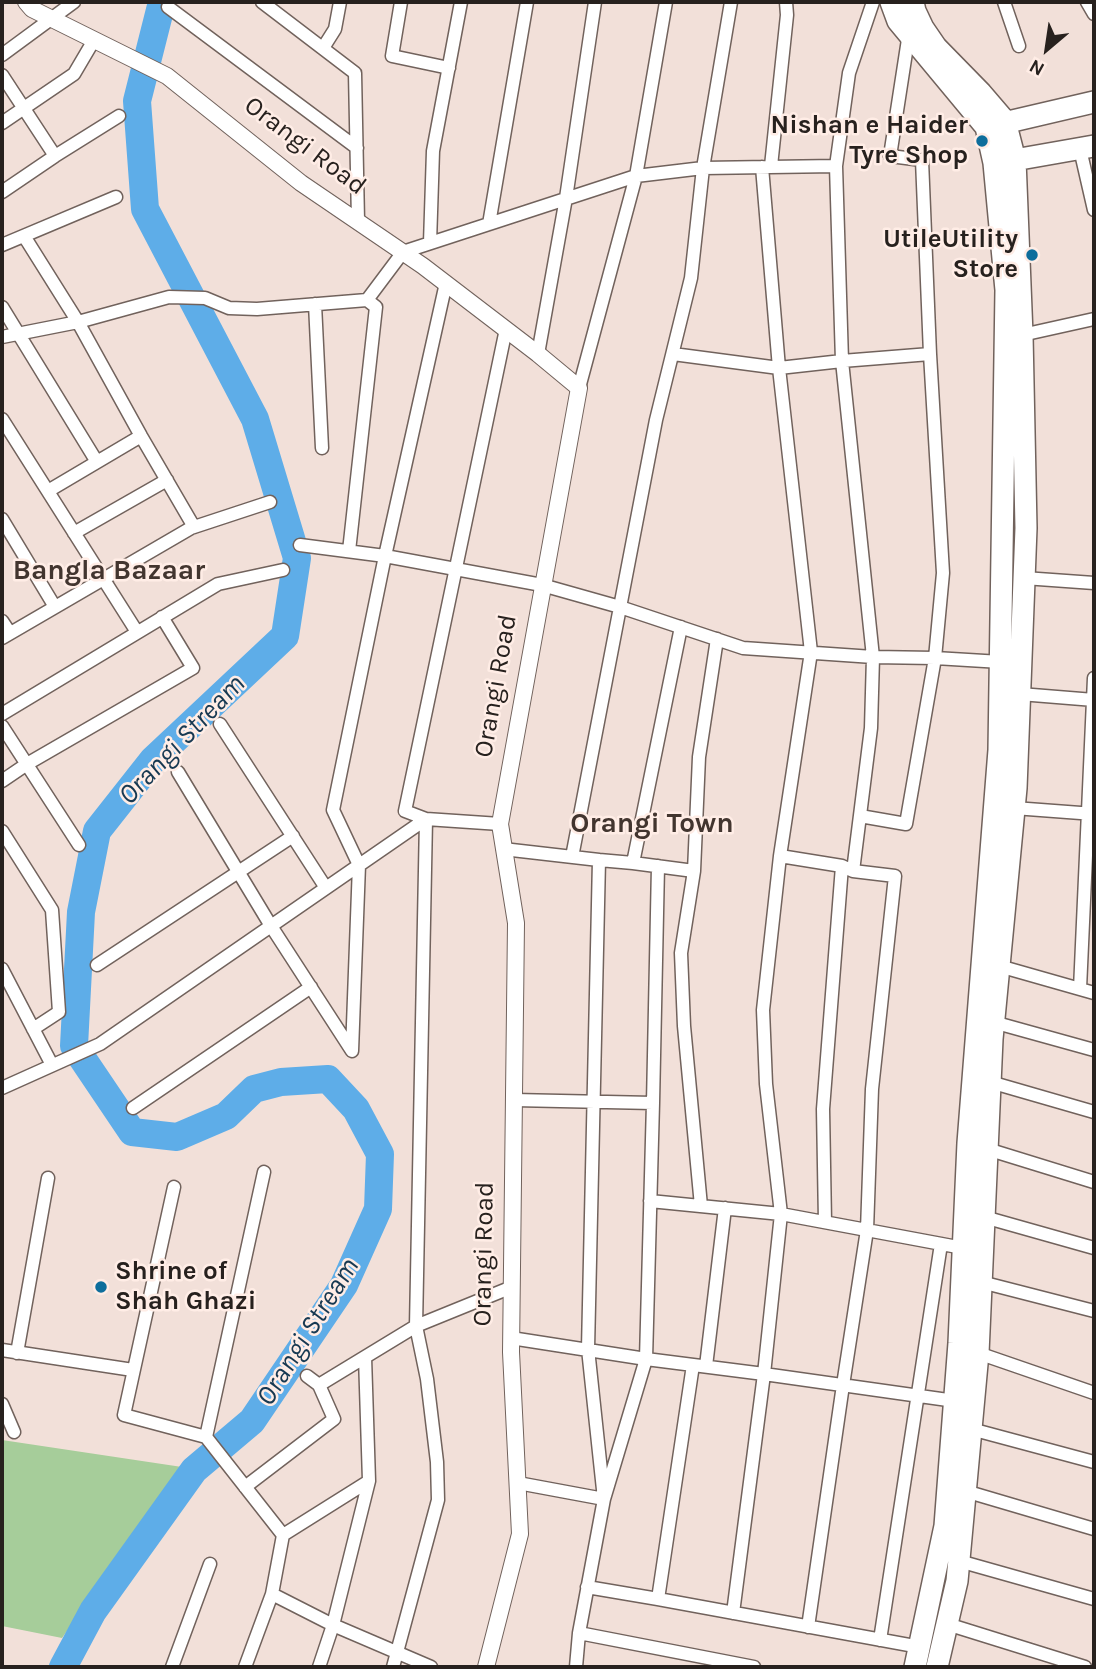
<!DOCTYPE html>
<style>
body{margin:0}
#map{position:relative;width:1096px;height:1669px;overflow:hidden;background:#f2e0d9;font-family:Karla,sans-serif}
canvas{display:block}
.frame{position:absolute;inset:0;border:4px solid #27211e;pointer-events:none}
.north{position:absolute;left:1012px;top:14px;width:70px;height:70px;-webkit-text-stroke:5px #ffede6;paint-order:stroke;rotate:209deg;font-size:19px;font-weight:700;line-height:28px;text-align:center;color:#27211e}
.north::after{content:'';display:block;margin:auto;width:24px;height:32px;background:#27211e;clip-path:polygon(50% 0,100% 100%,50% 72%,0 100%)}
</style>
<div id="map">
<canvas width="1096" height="1669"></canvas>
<div class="frame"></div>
<div class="north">N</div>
</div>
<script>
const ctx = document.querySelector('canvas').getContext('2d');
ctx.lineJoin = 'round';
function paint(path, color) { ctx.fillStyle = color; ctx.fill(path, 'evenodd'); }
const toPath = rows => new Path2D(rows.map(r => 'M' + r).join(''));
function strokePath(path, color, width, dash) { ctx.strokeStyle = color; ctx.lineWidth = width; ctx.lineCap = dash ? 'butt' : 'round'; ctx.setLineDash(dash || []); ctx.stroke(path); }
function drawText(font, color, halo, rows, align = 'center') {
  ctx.font = font + ' Karla,sans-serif'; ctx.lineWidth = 5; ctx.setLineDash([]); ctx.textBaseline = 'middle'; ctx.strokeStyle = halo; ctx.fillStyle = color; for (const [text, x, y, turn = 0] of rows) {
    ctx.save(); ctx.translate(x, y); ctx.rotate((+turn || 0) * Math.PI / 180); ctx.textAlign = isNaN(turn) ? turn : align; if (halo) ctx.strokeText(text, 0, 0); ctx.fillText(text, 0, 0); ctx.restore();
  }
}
paint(toPath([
 [2,1440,182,1467,62,1638,2,1626]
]), '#a6cd9a');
strokePath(toPath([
 [63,1667,93,1611,194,1470,252,1421,344,1285,378,1209,380,1154,356,1109,328,1079,281,1082,254,1089,226,1116,177,1137,132,1132,74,1046,81,912,97,831,153,760,285,636,297,558,255,419,145,209,137,101,162,2]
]), '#5eade8', 28);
const minor = toPath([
 [262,2,355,73,358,221],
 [401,2,392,56,449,68],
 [1004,2,1019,46],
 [1087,2,1094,14],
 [168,7,357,148],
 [323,48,335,29,340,2],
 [2,55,74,2],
 [2,75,55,156],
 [2,123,74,74,94,40],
 [1080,149,1094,210],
 [771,166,787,15,786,2],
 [762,167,779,368,811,652,780,856],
 [2,192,55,156,119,116],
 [489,224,527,2],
 [24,236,78,322,141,436,194,527],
 [430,243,433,151,461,2],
 [2,245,116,197],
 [446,283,385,556,542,585,620,607,743,648,873,657,935,658,1001,662],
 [315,304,322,448],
 [2,307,97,462],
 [1022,335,1094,319],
 [2,337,78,322,169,297,205,298,229,308,257,309,367,300,403,252,636,176,703,168,836,166],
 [538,354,566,198,595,2],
 [673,354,779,368,842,361,930,354],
 [579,388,636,176,666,2],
 [2,419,137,632],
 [48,491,141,436],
 [2,519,55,607],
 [74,533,167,480],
 [349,551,376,307,367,300],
 [1024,578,1094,583],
 [2,621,10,633],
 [2,638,191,528,270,502],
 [1020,694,1094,700],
 [2,714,218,584,283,570],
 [220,724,326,888],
 [2,726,79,845],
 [178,772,271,926,352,1051,359,865,333,810,385,556,300,545],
 [2,781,27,764,193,668,162,617],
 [1014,808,1094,814],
 [860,816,906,824,935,658,943,573,930,354,922,160,890,156,909,33],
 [2,831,52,910,59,1012,33,1029],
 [503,849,599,860,588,1349,604,1499],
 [572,857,656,420,691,278,703,168,731,2],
 [599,860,633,863,681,627],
 [633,863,694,871,681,953,684,1026,701,1206],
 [694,871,699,757,717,639],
 [853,871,871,728,873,657,842,361,836,166,849,73,873,2],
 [97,965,293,836],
 [999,966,1094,993],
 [2,969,52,1065],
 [1080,989,1094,678],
 [993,1022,1094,1050],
 [990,1082,1094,1112],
 [2,1088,100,1044,426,819,405,811,506,329],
 [514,1100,653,1103,646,1359,604,1499,579,1633,576,1667],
 [653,1103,658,866],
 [133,1108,311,987],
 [987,1149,1094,1182],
 [174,1187,124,1415,206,1437,283,1535],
 [650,1201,781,1214,963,1248],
 [984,1217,1094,1248],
 [825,1222,823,1109,842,866],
 [981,1282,1094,1311],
 [511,1338,646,1359,764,1374,955,1401],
 [2,1350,133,1370],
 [17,1353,48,1178],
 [978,1353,1094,1393],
 [365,1357,369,1481],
 [693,1365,658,1599,920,1647],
 [706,1366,725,1208],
 [307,1376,319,1385,416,1326,512,1287],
 [2,1404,14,1432],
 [971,1429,1094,1462],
 [206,1437,264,1172],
 [518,1483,604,1499],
 [245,1487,334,1419,319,1385],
 [965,1491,1094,1529],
 [959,1561,1094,1599],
 [587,1587,658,1599],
 [272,1594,333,1625,431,1667],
 [733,1613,764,1374,781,1214,766,1084,763,1010,780,856,842,866,853,871,895,876,872,1089,867,1230,843,1385,808,1627],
 [947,1624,1085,1667],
 [579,1633,754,1667],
 [880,1640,941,1244],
 [172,1667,210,1564],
 [245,1667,272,1594,283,1535,369,1481,333,1625,319,1667],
 [393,1667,438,1500,437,1462,427,1379,416,1326,426,819,500,824]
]);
const tertiary = toPath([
 [26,2,32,9,167,76,301,183,423,266,538,354,579,388,500,824,516,923,511,1352,520,1534,486,1667]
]);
const primary = toPath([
 [891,2,898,21,986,127,994,163,1006,290,999,750,968,1143,959,1343,945,1526,915,1667],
 [913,2,915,11,923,28,936,47,981,93,1005,121,1015,160,1022,335,1026,528,1016,788,992,1039,978,1353,957,1581,937,1667],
 [991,126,1094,102],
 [1003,162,1094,146]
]);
strokePath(minor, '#71625c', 15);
strokePath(tertiary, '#71625c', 18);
strokePath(primary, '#71625c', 24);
strokePath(minor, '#fff', 12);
strokePath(tertiary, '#fff', 16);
strokePath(primary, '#fff', 21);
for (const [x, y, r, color] of [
 [982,141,7,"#0e6e9c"],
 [1032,255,7,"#0e6e9c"],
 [101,1287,7,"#0e6e9c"]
]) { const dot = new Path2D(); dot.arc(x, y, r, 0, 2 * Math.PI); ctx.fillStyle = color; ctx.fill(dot); strokePath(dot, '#ffede6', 2.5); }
drawText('bold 26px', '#27211e', '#ffede6', [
 ["Nishan e Haider",968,126],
 ["Tyre Shop",968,156],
 ["UtileUtility",1018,240],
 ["Store",1018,270],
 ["Shrine of",115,1272,"left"],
 ["Shah Ghazi",115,1302,"left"]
], 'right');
drawText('26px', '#27211e', '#ffede6', [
 ["Orangi Road",305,146,37],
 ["Orangi Road",496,686,-80],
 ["Orangi Road",484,1254,-89]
]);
drawText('bold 28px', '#42352f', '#ffede6', [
 ["Bangla Bazaar",109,571],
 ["Orangi Town",652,824]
]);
drawText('italic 28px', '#173952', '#ffede6', [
 ["Orangi Stream",182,740,-46],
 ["Orangi Stream",308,1332,-58]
]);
</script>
